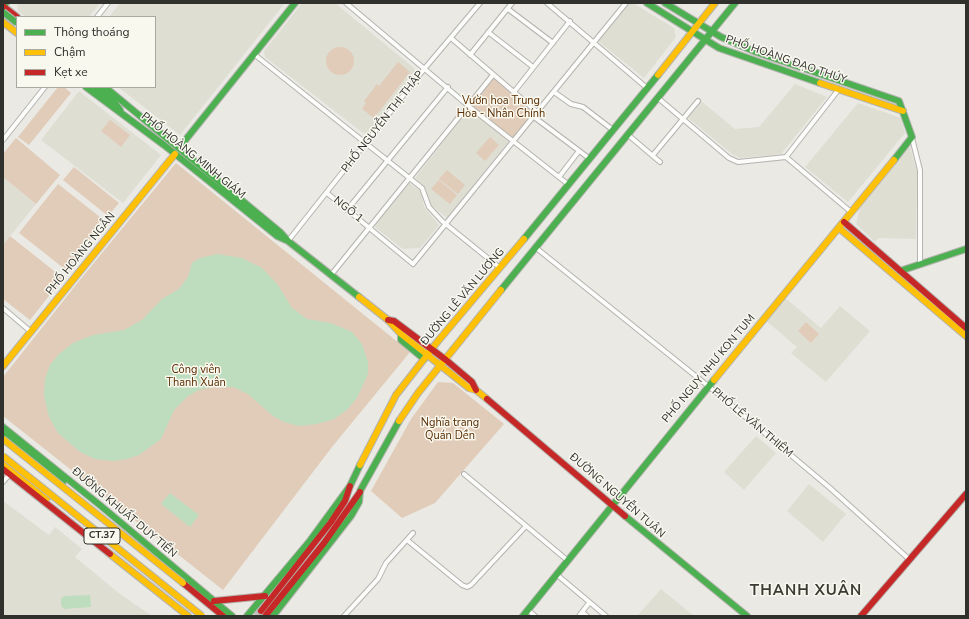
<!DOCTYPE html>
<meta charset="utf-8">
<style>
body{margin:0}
#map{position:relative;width:969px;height:619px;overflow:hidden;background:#eae9e4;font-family:"Nunito Sans",sans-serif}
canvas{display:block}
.frame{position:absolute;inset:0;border:4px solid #30302d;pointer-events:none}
.legend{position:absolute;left:16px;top:16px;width:140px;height:72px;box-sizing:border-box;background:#f9f8ef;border:1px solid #a9a8a1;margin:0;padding:5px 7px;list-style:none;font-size:12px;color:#30302d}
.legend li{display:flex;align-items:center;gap:8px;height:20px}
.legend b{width:20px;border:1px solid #a9a8a1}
</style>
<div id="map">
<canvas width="969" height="619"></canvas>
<div class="frame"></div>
<ul class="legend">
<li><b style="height:5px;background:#4caf50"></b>Thông thoáng</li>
<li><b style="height:5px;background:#ffc107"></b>Chậm</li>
<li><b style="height:5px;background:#c62828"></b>Kẹt xe</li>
</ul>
</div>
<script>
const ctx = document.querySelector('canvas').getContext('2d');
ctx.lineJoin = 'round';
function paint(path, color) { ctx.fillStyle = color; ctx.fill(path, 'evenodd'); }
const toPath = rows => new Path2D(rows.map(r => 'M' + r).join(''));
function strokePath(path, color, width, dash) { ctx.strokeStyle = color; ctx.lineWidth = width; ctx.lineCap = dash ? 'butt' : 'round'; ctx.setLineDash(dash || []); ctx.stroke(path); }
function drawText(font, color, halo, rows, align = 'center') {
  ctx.font = font + ' "Nunito Sans",sans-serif'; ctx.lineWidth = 3; ctx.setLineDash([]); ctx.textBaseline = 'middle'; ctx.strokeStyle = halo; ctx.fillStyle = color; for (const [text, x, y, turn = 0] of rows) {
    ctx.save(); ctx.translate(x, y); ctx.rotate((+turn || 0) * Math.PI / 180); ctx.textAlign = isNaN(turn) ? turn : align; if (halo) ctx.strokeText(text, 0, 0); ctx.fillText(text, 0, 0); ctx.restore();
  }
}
paint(toPath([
 [19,3,100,3,89,17,26,17,18,11,17,5],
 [120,3,285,3,180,135,118,87,155,87,155,17,109,17],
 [302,3,335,3,414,68,415,72,368,133,363,133,265,57,264,51],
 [628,3,633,3,674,28,676,37,644,78,598,41],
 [795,84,827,97,781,154,740,158,732,154,687,117,701,101,735,129,759,127],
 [79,91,161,155,123,203,41,140],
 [858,103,901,118,905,133,848,202,805,167],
 [470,107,509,141,447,218,431,205,423,185,415,178],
 [910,147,917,171,916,239,878,238,875,242,856,224,860,207],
 [3,177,36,204,3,245],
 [409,183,421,191,424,207,439,225,420,248,403,249,376,228,375,225],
 [784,297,821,328,840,306,870,331,826,382,791,353,797,347,765,320],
 [756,436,776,453,744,490,724,472],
 [809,484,846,514,823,542,787,511],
 [3,501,49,535,55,527,82,549,75,557,120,594,152,616,3,616],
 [661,589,694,616,637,616]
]), '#dfded3');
paint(toPath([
 '326 61a14 14 0 1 1 28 0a14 14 0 1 1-28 0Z',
 [398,62,410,72,374,118,362,109,366,103,364,101,377,84,379,86],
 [493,75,537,112,513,142,467,105],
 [58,87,64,87,71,93,29,145,18,137],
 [110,120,130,135,121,147,101,131],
 [490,137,499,145,485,161,476,153],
 [16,138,60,175,36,204,3,177,3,154],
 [176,163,410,352,332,447,223,590,3,416,3,377,79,281],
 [74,167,119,203,108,216,63,180],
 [447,170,465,185,458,194,439,179],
 [439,180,457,195,450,204,431,189],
 [58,184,105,221,66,270,19,233],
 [10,236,63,278,30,320,3,299,3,245],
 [806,322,819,334,811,343,798,331],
 [438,382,453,383,504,424,435,503,402,518,371,491,411,419]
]), '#e1ccb9');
paint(toPath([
 [217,254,242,258,262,268,278,285,292,308,307,319,331,323,352,332,362,344,368,362,368,374,357,398,347,410,334,419,317,424,298,426,284,422,273,416,248,394,233,387,213,387,199,390,187,397,174,410,161,439,139,455,127,459,113,461,95,459,80,452,58,433,49,417,44,396,45,379,50,365,59,354,73,343,93,335,124,330,142,320,162,299,179,289,188,277,192,263,200,258],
 [170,493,199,515,190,527,161,504],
 [90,595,91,607,64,609,61,606,61,599,64,596]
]), '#bdddbe');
strokePath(toPath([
 [256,616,261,611]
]), '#c5c4bf', 7, [7, 3.5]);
const street = toPath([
 [346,3,471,108,569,185],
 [547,3,647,88],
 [508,9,553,43],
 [97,17,108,3],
 [488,32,533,67],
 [451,38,537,112],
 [255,55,422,188,429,207,442,221,500,268],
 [470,55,512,3],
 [514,92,570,21],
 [554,92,571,104,583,107,613,130],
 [658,98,729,158,738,162,786,157],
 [534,117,590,159],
 [627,134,660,162],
 [912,138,920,170,920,264],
 [3,140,45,87],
 [653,155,698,101],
 [786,157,839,89],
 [786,157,851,212],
 [559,177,579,151],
 [327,193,413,264,626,3],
 [347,210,448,87],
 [288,241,425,68,480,3],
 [535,247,723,398,830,488,910,560],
 [331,275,493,75],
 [3,308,30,331],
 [464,474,567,560],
 [3,482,9,475],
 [407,540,462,585,467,587,471,585,526,526],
 [556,574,606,616],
 [528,610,535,616],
 [582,612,587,616],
 [344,616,378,579,386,563,413,533],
 [579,616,589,603]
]);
const fast = toPath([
 [647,3,719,48,820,83],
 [665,3,721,37,756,52,899,101,912,137,894,160],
 [3,7,6,3],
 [86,87,164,145,277,236,286,240],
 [96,87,115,103,120,110],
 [105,87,280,232,288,241,359,297],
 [179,148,295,3],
 [524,239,658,75],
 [900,271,966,249],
 [501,290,735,3],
 [401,334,401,340,424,359],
 [3,427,101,506,232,616],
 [3,433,63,482],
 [625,516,747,616],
 [247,616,309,542,350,486,360,465],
 [273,616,351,516,359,502,360,491,399,421],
 [523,616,714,380]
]);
const slow = toPath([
 [3,22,17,33],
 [658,75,715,3],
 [820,83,903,111],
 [839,228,966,336],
 [359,297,388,320,401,334,469,388,476,390,487,399],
 [3,366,175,154],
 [714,380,894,160],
 [399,421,418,393,501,290],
 [3,462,47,498],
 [360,465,396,395,438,341,524,239],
 [110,554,188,616]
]);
const jam = toPath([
 [3,6,17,17],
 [844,222,966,328],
 [388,320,394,321,446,360,472,382,476,390],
 [487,399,625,516],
 [3,469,110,554],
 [183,583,223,616],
 [214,601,265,596],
 [261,611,331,522,345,501,350,486],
 [266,615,324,543,360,492],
 [861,616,966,494]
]);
strokePath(street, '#b4b3af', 6);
strokePath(fast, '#b4b3af', 8);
strokePath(slow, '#b4b3af', 8);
strokePath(jam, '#b4b3af', 8);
strokePath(street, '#fcfcfb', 4);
strokePath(fast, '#4caf50', 6);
strokePath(slow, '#ffc107', 6);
strokePath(jam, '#c62828', 6);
const fastBridge = toPath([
 [3,12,17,23]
]);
const slowBridge = toPath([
 [3,439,183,583],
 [3,456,202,616]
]);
strokePath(fastBridge, '#b4b3af', 8, []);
strokePath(slowBridge, '#b4b3af', 8, []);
strokePath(fastBridge, '#4caf50', 6);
strokePath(slowBridge, '#ffc107', 6);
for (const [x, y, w] of [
 [102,536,36]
]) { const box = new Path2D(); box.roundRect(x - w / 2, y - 8, w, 16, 3); ctx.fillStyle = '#f9f8ef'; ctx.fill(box); strokePath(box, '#30302d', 1); }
drawText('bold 10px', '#30302d', null, [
 ["CT.37",102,536]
]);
drawText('11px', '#30302d', '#f9f8ef', [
 ["PHỐ HOÀNG ĐẠO THÚY",786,60,19],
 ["PHỐ NGUYỄN THỊ THẬP",383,122,-52],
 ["PHỐ HOÀNG MINH GIÁM",193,156,39],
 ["NGÕ 1",348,210,39],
 ["PHỐ HOÀNG NGÂN",81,254,-51],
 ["ĐƯỜNG LÊ VĂN LƯƠNG",463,297,-50],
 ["PHỐ NGỤY NHƯ KON TUM",709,369,-50],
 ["PHỐ LÊ VĂN THIÊM",752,423,40],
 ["ĐƯỜNG NGUYỄN TUÂN",617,496,41],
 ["ĐƯỜNG KHUẤT DUY TIẾN",124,513,40]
]);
drawText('11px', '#582c00', '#f9f8ef', [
 ["Vườn hoa Trung",501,101],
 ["Hòa - Nhân Chính",501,114],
 ["Công viên",196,370],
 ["Thanh Xuân",196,383],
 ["Nghĩa trang",450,423],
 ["Quán Dền",450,436]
]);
ctx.letterSpacing = '1px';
drawText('bold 15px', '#3b3b33', '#f9f8ef', [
 ["THANH XUÂN",806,591]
]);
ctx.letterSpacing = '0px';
</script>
